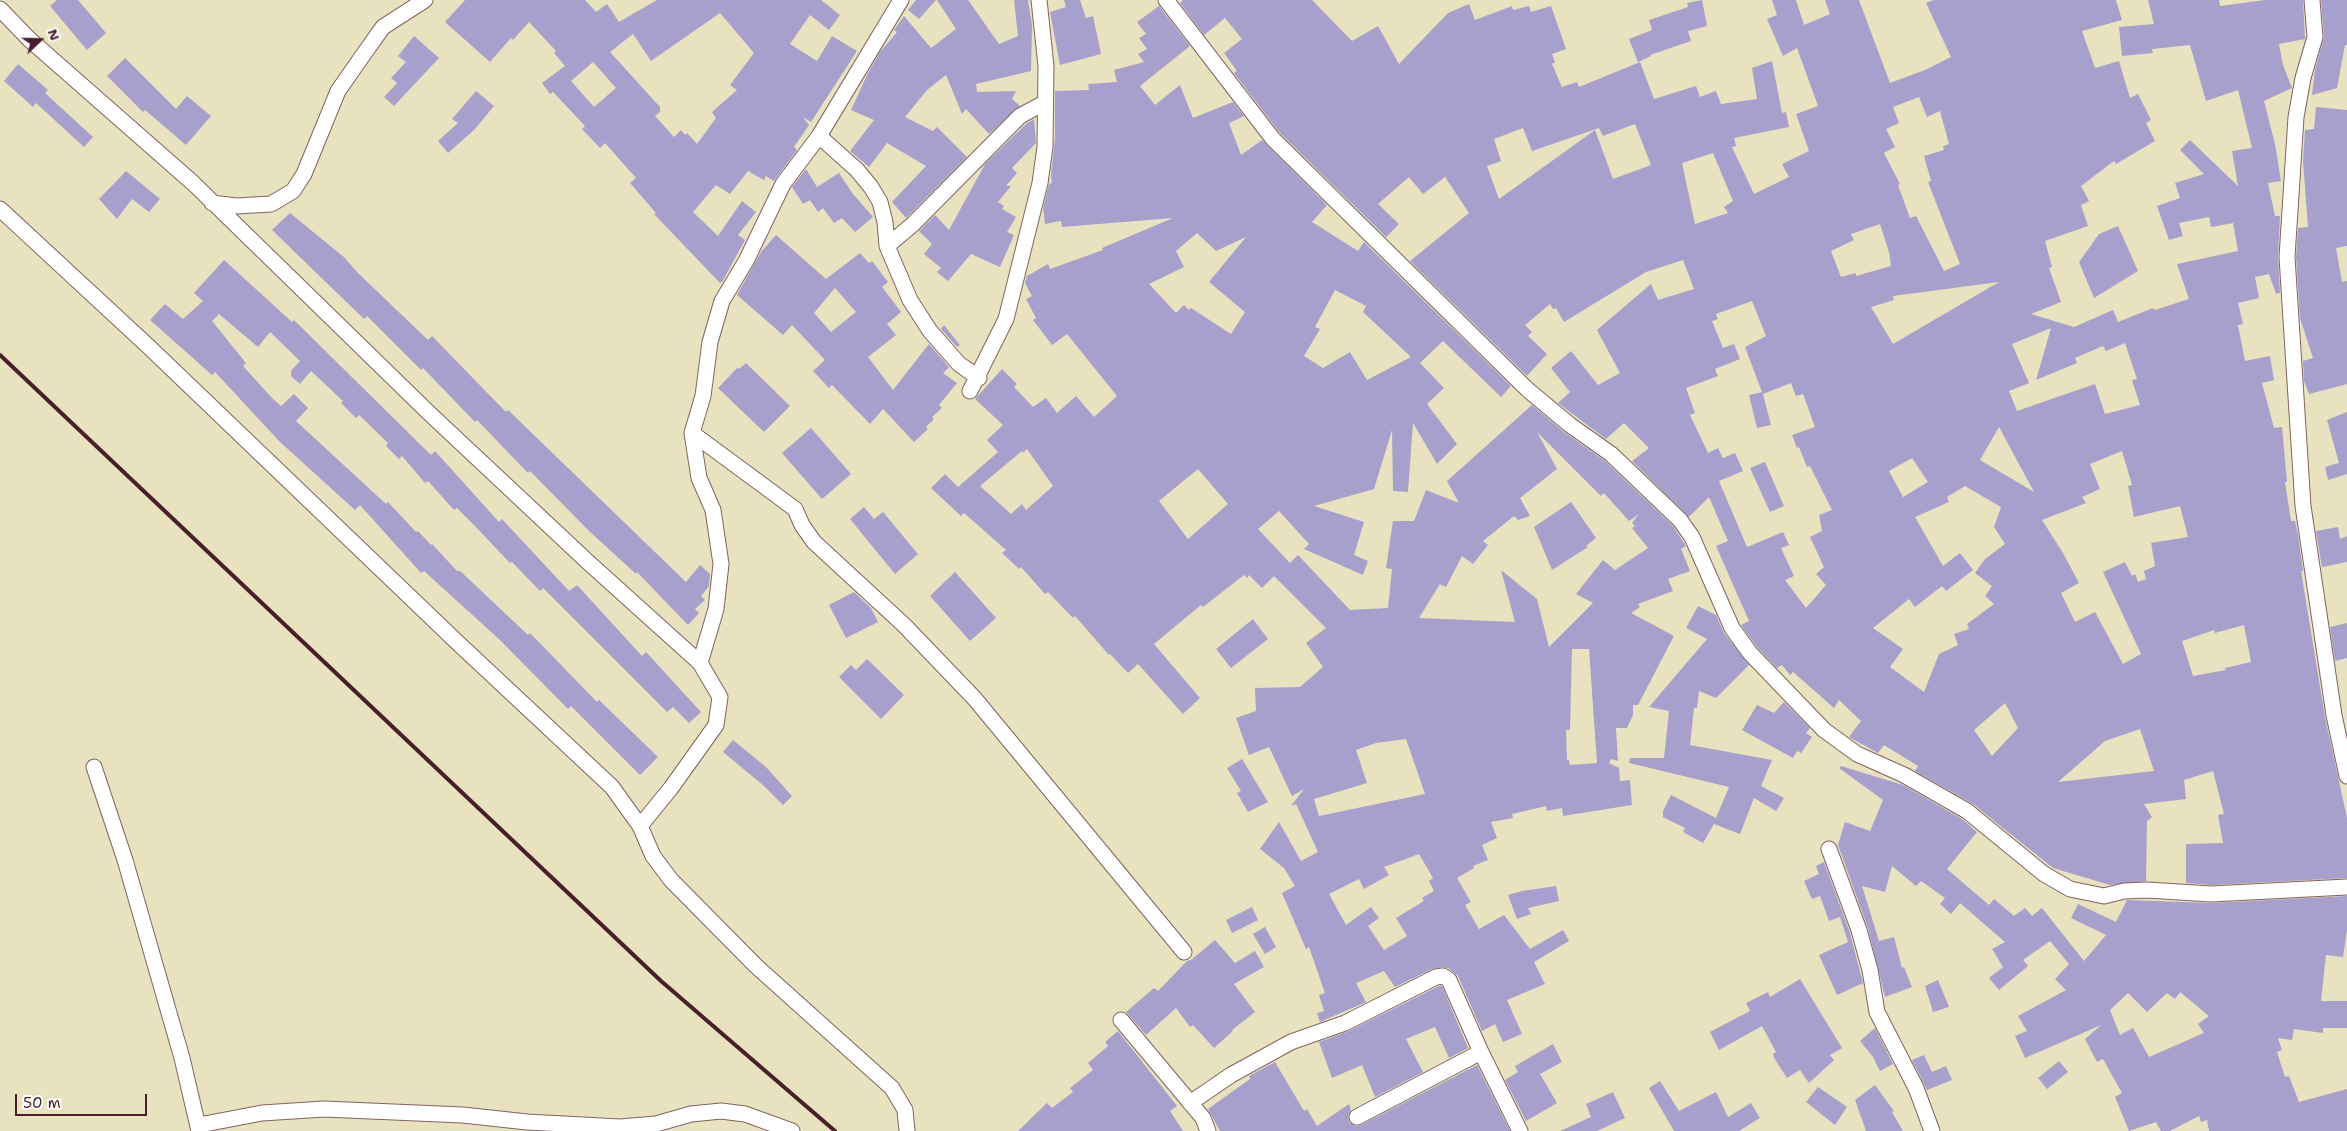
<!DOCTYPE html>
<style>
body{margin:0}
#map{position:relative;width:2347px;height:1131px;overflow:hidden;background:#e9e2bf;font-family:"Shantell Sans",sans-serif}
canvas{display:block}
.north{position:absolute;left:15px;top:15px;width:50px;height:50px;-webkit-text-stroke:4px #fdfcf7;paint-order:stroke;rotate:69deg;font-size:14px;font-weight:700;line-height:20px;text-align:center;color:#4a1f2b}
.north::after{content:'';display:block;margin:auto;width:18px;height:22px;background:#4a1f2b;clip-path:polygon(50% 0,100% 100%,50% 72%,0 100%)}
.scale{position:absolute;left:15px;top:1094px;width:132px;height:22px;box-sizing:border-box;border:2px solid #4a1f2b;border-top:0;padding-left:6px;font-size:15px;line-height:18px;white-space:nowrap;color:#4a1f2b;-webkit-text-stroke:4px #fdfcf7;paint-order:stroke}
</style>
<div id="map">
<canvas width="2347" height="1131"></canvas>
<div class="north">N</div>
<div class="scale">50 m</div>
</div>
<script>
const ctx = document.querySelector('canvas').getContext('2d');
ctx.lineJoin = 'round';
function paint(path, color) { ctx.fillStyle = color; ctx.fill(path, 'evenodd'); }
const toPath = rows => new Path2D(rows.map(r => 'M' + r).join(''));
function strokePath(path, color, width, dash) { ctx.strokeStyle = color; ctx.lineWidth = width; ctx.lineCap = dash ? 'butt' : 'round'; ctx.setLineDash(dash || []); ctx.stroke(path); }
paint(toPath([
 [57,0,78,0,106,33,87,50,50,6],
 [465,0,585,0,596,12,607,4,619,22,657,0,821,0,840,15,829,30,810,15,790,44,817,61,832,36,857,51,811,122,803,117,809,125,794,147,797,150,774,181,766,176,764,180,748,171,730,194,716,185,693,212,718,236,742,201,756,212,738,235,745,240,722,282,720,283,654,214,656,213,630,183,636,178,605,143,600,148,582,129,585,126,553,92,550,94,542,83,565,66,554,53,556,51,529,22,513,40,511,38,490,62,445,22],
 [720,13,754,53,730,85,737,90,712,112,716,118,697,144,687,133,685,135,681,130,674,137,655,116,660,112,660,107,610,52,633,34,651,61],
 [593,62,616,88,594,107,571,81],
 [916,0,936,0,919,19,908,10],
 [937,0,968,0,999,44,1018,36,1014,0,1028,0,1032,25,1031,71,976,84,977,92,1016,91,1012,99,1020,106,989,134,966,109,962,114,946,75,927,90,905,117,933,131,937,127,967,157,906,218,892,202,926,166,887,143,869,167,850,151,874,120,851,110,868,73,880,52,897,32,894,30,904,16,931,48,956,29],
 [1064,0,1080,0,1086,18,1093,16,1101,54,1060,65,1050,12,1066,7],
 [1183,0,1312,0,1352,41,1378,26,1399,64,1448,13,1469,4,1475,20,1512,6,1513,10,1529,6,1531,12,1551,6,1566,49,1552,54,1555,62,1552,64,1562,87,1577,82,1579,87,1640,62,1654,99,1696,86,1700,97,1716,91,1721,104,1757,99,1752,68,1772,61,1782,113,1786,112,1789,127,1734,138,1736,146,1732,147,1754,194,1789,177,1782,164,1809,151,1796,114,1818,106,1797,48,1783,56,1767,19,1777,15,1772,0,1796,0,1804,25,1830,14,1825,0,1859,0,1890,83,1925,70,1951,57,1926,3,1934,0,2116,0,2122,20,2082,31,2095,68,2119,61,2130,98,2138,94,2151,120,2146,123,2155,141,2116,164,2114,161,2081,186,2089,201,2081,205,2088,226,2045,241,2052,267,2049,268,2061,302,2031,314,2074,327,2113,310,2118,322,2153,308,2155,310,2189,299,2177,264,2238,251,2233,223,2211,227,2209,217,2179,223,2183,236,2169,240,2157,206,2180,198,2175,183,2204,174,2180,150,2190,140,2238,186,2232,151,2252,148,2238,90,2206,101,2190,45,2152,49,2153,53,2122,56,2119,27,2154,24,2148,0,2219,0,2220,6,2265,0,2303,0,2305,39,2279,44,2283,65,2292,88,2264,101,2275,144,2281,181,2268,183,2275,216,2280,216,2278,257,2280,293,2276,294,2269,274,2255,277,2259,298,2238,303,2243,324,2238,325,2245,361,2270,356,2274,380,2262,383,2274,428,2282,427,2287,482,2285,482,2291,521,2295,521,2298,535,2303,571,2301,571,2325,717,2347,818,2347,878,2211,885,2186,883,2186,844,2223,843,2218,815,2224,814,2213,771,2184,780,2186,799,2144,804,2152,817,2147,821,2146,881,2110,885,2053,868,1973,804,1915,771,1918,766,1884,745,1878,753,1849,737,1861,721,1839,700,1834,708,1793,672,1790,675,1782,665,1777,668,1757,647,1741,625,1749,621,1716,546,1728,541,1709,497,1689,517,1632,461,1649,448,1624,423,1606,439,1558,403,1570,392,1551,368,1571,351,1598,385,1620,373,1597,330,1651,284,1658,300,1694,289,1683,260,1646,272,1564,322,1556,308,1553,309,1550,304,1525,325,1532,332,1528,336,1547,354,1527,376,1410,261,1469,213,1445,177,1423,194,1409,177,1378,204,1399,224,1386,237,1280,133,1234,73,1237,71,1224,53,1242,39,1225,18,1204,35,1180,3],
 [1919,97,1927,117,1940,111,1949,144,1943,146,1944,150,1924,156,1931,181,1928,182,1960,264,1944,271,1916,216,1910,218,1898,185,1900,184,1884,153,1895,147,1886,129,1899,123,1893,107],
 [1635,124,1651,165,1613,179,1595,130,1499,199,1487,166,1501,161,1494,139,1523,128,1532,151,1599,128,1603,136],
 [1713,153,1733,201,1724,207,1728,213,1695,224,1682,163],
 [1880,224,1889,252,1891,266,1856,276,1856,273,1841,277,1831,251,1854,240,1851,234],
 [1999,282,1893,344,1871,307,1894,300,1893,296],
 [1752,301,1766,336,1745,347,1762,392,1749,395,1757,428,1771,425,1763,394,1791,383,1796,396,1803,394,1815,427,1792,435,1797,448,1799,447,1807,467,1810,466,1832,510,1819,515,1822,531,1810,537,1824,567,1816,574,1826,585,1806,608,1785,580,1794,576,1781,548,1789,545,1783,532,1747,547,1719,481,1743,471,1735,453,1723,458,1718,448,1708,453,1690,415,1695,413,1686,388,1718,376,1715,369,1740,359,1734,344,1723,348,1712,321,1718,319,1716,314],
 [2051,328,2036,380,2077,363,2075,358,2103,346,2106,351,2125,343,2137,379,2132,380,2140,405,2105,414,2095,384,2017,411,2009,391,2029,383,2012,344],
 [1999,427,2034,492,1980,460],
 [2122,451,2132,485,2128,486,2134,517,2180,506,2188,537,2151,543,2155,566,2144,571,2146,579,2138,582,2135,574,2132,576,2125,562,2103,572,2141,654,2123,664,2095,612,2075,622,2061,593,2079,583,2063,553,2042,520,2086,503,2082,497,2100,489,2090,464],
 [1912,458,1928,482,1903,497,1889,471],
 [1965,486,2001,507,1994,527,2005,544,1985,559,1975,573,1992,586,1985,596,1994,604,1967,624,1969,629,1954,634,1958,645,1939,654,1924,692,1890,667,1903,649,1873,628,1909,599,1915,607,1942,586,1946,591,1973,570,1960,553,1943,566,1915,517,1949,502,1947,497],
 [2244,625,2251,662,2225,668,2226,670,2193,676,2182,641,2214,630,2215,633],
 [2005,703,2018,728,1992,756,1974,730],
 [2140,729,2154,771,2058,782,2105,741],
 [1702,0,1707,26,1688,31,1691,41,1650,55,1651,56,1638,62,1629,39,1652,30,1649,20,1688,7,1687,3],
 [2321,0,2347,0,2347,45,2345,45,2337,88,2312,95,2315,70,2324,37],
 [1159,6,1190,46,1140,86,1155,105,1180,85,1193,118,1233,102,1244,116,1229,123,1241,155,1262,140,1327,205,1312,222,1358,251,1364,242,1511,386,1501,397,1443,341,1420,363,1444,388,1427,404,1457,444,1437,464,1413,423,1408,492,1393,491,1392,430,1374,489,1314,506,1364,522,1354,555,1368,561,1363,575,1304,549,1309,544,1279,511,1258,529,1290,563,1298,555,1350,610,1388,608,1392,569,1386,568,1393,521,1414,521,1426,490,1459,503,1447,481,1532,405,1564,432,1605,461,1673,526,1686,546,1681,549,1690,571,1668,579,1673,591,1638,604,1640,607,1631,613,1674,636,1638,705,1633,705,1633,715,1627,728,1616,728,1618,761,1611,759,1609,763,1619,768,1620,781,1630,780,1632,805,1563,816,1562,808,1547,811,1546,806,1512,814,1513,818,1491,822,1497,838,1482,845,1488,860,1473,866,1474,868,1457,878,1471,902,1465,905,1479,929,1504,915,1530,949,1563,930,1569,941,1534,962,1545,984,1507,1000,1522,1034,1503,1042,1495,1024,1482,1031,1458,976,1448,968,1442,967,1432,969,1395,987,1384,971,1356,983,1366,1002,1320,1022,1317,1013,1324,1011,1319,995,1325,993,1309,947,1306,949,1282,893,1295,886,1284,868,1260,849,1279,822,1301,861,1318,852,1296,804,1291,806,1304,789,1292,796,1269,747,1249,755,1236,718,1256,711,1255,688,1300,687,1323,667,1306,643,1326,628,1274,576,1262,588,1249,575,1247,578,1244,575,1203,607,1201,605,1154,644,1200,698,1183,714,1138,664,1128,673,1110,654,1109,655,1075,616,1073,618,1048,592,1045,594,1021,567,1019,569,1002,553,1006,550,964,513,961,516,931,488,945,474,958,487,998,452,987,440,1003,425,975,399,1002,369,1017,384,1014,387,1033,407,1046,398,1057,413,1076,396,1094,417,1117,396,1067,334,1052,345,1033,320,1036,318,1026,299,1032,296,1025,283,1027,276,1048,264,1050,269,1103,250,1102,248,1173,218,1062,227,1061,221,1045,224,1043,208,1049,184,1052,183,1051,175,1055,138,1055,91,1089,90,1088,84,1117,82,1114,70,1144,62,1138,54,1147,49,1139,38,1146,34,1137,22],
 [1197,233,1216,251,1246,237,1209,282,1245,312,1231,334,1191,308,1189,310,1184,305,1176,313,1149,284,1184,267,1176,251],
 [1335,290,1366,306,1363,312,1411,357,1367,380,1350,352,1323,368,1304,356,1320,329,1315,327],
 [1537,432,1601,496,1604,493,1629,521,1639,514,1632,523,1635,526,1632,528,1648,548,1615,570,1603,560,1576,594,1593,603,1549,647,1537,599,1501,570,1515,622,1419,618,1440,584,1446,587,1462,556,1473,564,1488,545,1483,541,1514,516,1518,520,1530,516,1520,498,1557,469],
 [1027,449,1053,486,1026,510,1022,504,1011,514,980,486,1022,451,1023,453],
 [1198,469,1228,504,1188,539,1159,501],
 [1572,649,1589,649,1597,763,1570,765,1569,760,1567,760,1566,730,1570,730],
 [1406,739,1425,794,1319,816,1314,799,1367,783,1356,750,1376,743],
 [1419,854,1433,878,1429,881,1434,891,1422,898,1424,901,1396,918,1407,936,1384,950,1368,926,1379,918,1371,907,1346,925,1329,894,1359,879,1364,889,1389,875,1384,867],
 [414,36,439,58,394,106,384,97,397,83,391,78,406,62,398,56],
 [125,58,176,109,187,96,211,116,186,145,145,110,143,112,107,76],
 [18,64,48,90,45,93,93,137,84,147,36,103,33,107,4,81],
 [476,91,494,106,474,130,448,153,438,141,458,123,452,119],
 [2316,107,2347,110,2347,246,2336,248,2342,282,2347,281,2347,384,2309,394,2304,381,2303,361,2313,358,2300,318,2296,257,2298,228,2308,227,2303,161,2305,130,2314,129],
 [1034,119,1036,143,1012,168,1017,173,1006,186,1011,186,998,202,1004,206,1002,209,1016,217,1007,232,1014,235,1000,267,971,254,948,281,937,272,941,268,924,254,932,244,919,231,935,215,949,230,985,164,1026,124],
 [806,169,817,187,839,173,853,194,873,217,855,232,842,218,834,223,823,208,818,212,810,200,803,204,792,187],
 [126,171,160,199,149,212,132,199,117,219,99,199],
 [290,213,345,258,357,272,428,340,432,336,506,412,508,410,686,582,700,565,710,574,709,586,701,596,705,600,695,609,699,613,688,625,637,572,636,574,588,530,530,471,528,473,477,420,475,422,423,368,421,370,367,316,364,319,272,230],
 [2118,226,2138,271,2094,298,2079,262,2099,234],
 [776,235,826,279,860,253,869,263,872,261,888,282,882,287,901,312,887,324,896,335,868,357,893,390,929,344,949,367,943,373,957,383,939,405,942,408,932,417,934,419,926,427,928,429,914,442,883,409,870,424,832,385,829,388,813,371,825,360,792,325,783,335,737,295,761,252],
 [835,288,856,312,831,332,814,313],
 [224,260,292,322,294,320,431,455,435,451,499,522,502,519,569,591,577,585,642,656,646,652,701,712,689,723,673,707,667,712,543,588,540,591,512,562,510,563,472,523,457,508,454,510,428,481,425,483,402,456,399,459,386,446,388,443,359,415,356,418,341,403,343,401,311,371,300,384,291,376,291,371,300,361,270,332,258,347,219,314,212,321,246,363,243,366,272,398,281,406,294,394,308,408,296,421,386,504,388,502,416,532,418,531,431,545,432,544,458,572,459,570,474,584,528,635,530,633,597,702,599,700,658,757,640,775,571,706,568,709,500,640,424,571,421,573,360,505,355,510,280,442,215,372,212,375,150,320,165,304,183,319,203,301,194,293],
 [944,325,960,345,957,347,941,329],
 [746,363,790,406,764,432,718,388,737,368,739,369],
 [2347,412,2347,474,2328,480,2325,467,2339,463,2327,420],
 [811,428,851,474,822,499,782,453],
 [1765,462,1784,506,1770,512,1750,468],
 [1571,502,1596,538,1586,546,1588,547,1552,570,1534,527],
 [864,507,874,519,883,512,918,554,895,574,850,519],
 [2338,527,2340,539,2347,536,2347,562,2322,567,2316,531],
 [955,572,996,618,970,641,930,596],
 [854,592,871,608,878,622,846,638,829,605],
 [1698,606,1716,615,1724,633,1749,665,1716,698,1699,691,1697,708,1694,708,1690,745,1772,760,1761,786,1784,798,1776,811,1754,798,1740,834,1714,824,1715,822,1703,843,1683,832,1685,828,1663,817,1663,811,1671,795,1716,818,1729,787,1629,763,1630,758,1664,758,1669,711,1649,707,1707,639,1686,628],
 [1253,619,1268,639,1231,668,1216,649],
 [2347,623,2347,658,2335,661,2330,627],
 [867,659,904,695,881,719,839,677,851,665,856,670],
 [1784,702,1810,728,1806,733,1812,737,1801,753,1797,751,1793,758,1742,730,1757,705,1774,713],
 [733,740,766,767,792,796,783,805,764,786,723,752],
 [1242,759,1268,802,1248,812,1237,793,1241,791,1227,768],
 [1841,766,1903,785,1962,819,1977,832,1947,869,1989,905,1994,899,2014,916,2025,908,2032,916,2042,908,2084,961,2106,935,2071,918,2078,904,2116,922,2127,900,2211,903,2347,896,2347,930,2343,957,2326,955,2321,1001,2347,1001,2347,1028,2323,1028,2323,1033,2294,1029,2292,1040,2278,1038,2282,1050,2277,1052,2285,1077,2289,1076,2299,1102,2347,1089,2347,1131,2209,1131,2207,1120,2201,1122,2199,1116,2170,1131,2161,1131,2156,1122,2129,1131,2115,1097,2122,1093,2103,1059,2097,1062,2085,1039,2101,1025,2025,1058,2015,1036,2027,1031,2018,1016,2066,990,2055,979,2069,964,2050,941,2023,960,2028,966,1999,990,1989,978,2003,967,1992,949,2005,942,1960,903,1951,914,1940,904,1945,898,1921,881,1916,886,1892,866,1885,892,1862,886,1879,941,1894,937,1902,968,1904,967,1912,987,1885,997,1868,928,1838,845,1845,822,1870,831,1883,800,1839,768],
 [2180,992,2209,1016,2198,1024,2204,1033,2149,1057,2133,1028,2120,1035,2110,1010,2128,993,2147,1012,2167,993,2175,999],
 [1824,862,1850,933,1863,983,1837,995,1819,955,1848,942,1840,917,1829,921,1820,896,1812,899,1804,881,1819,874,1816,866],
 [1556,886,1559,901,1528,908,1531,914,1517,919,1508,895,1522,891],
 [1252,907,1258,920,1232,933,1226,920],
 [1265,927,1276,947,1265,954,1253,934],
 [1215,940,1235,963,1255,951,1264,967,1234,984,1255,1012,1232,1030,1233,1031,1214,1048,1193,1025,1190,1027,1176,1008,1146,1035,1126,1012,1154,988,1158,991,1187,961,1191,960],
 [1800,979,1842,1048,1830,1055,1834,1060,1809,1083,1800,1070,1787,1078,1774,1058,1773,1054,1776,1052,1762,1026,1719,1050,1710,1032,1750,1011,1746,1003,1768,992,1770,997],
 [1938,980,1949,1007,1933,1012,1925,986],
 [1439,986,1442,986,1468,1048,1449,1058,1435,1027,1406,1039,1423,1072,1375,1097,1362,1065,1332,1078,1319,1042,1349,1031],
 [1875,1028,1893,1064,1880,1071,1873,1057,1860,1041],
 [1118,1031,1177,1106,1170,1111,1183,1131,1018,1131,1047,1103,1052,1108,1073,1092,1070,1088,1093,1070,1088,1063,1108,1046,1105,1042],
 [1553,1044,1562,1062,1540,1074,1557,1103,1526,1121,1505,1080,1518,1072,1515,1066],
 [1924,1055,1932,1072,1946,1066,1952,1080,1927,1090,1912,1060],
 [2059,1061,2068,1072,2047,1089,2038,1078],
 [1275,1062,1304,1111,1307,1109,1317,1126,1349,1104,1351,1110,1348,1116,1349,1122,1356,1126,1361,1125,1477,1065,1510,1131,1220,1131,1208,1109,1250,1079,1249,1076],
 [1660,1081,1679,1111,1716,1092,1728,1117,1751,1103,1760,1118,1739,1131,1674,1131,1649,1088],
 [1875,1085,1894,1111,1892,1112,1903,1131,1866,1131,1855,1100],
 [1818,1087,1847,1107,1835,1125,1806,1102],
 [1613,1092,1625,1118,1597,1131,1560,1131,1591,1117,1586,1104]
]), '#a7a0cc');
const street = toPath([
 [1166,0,1273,139,1528,390,1570,425,1611,454,1680,520,1692,537,1732,628,1750,653,1824,730,1857,754,1904,775,1967,811,2044,874,2070,889,2104,896,2124,891,2147,890,2211,894,2347,887],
 [2312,0,2315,37,2303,78,2296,117,2287,257,2303,506,2334,715,2347,776],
 [0,9,29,39,193,183,429,413,589,563,700,663,720,697,716,725,671,788,640,826],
 [819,136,857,170,871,187,880,202,885,222,887,246,910,300,930,331,959,364,979,378],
 [212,203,236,206,271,204,293,191,304,174,338,91,361,58,383,27,425,0],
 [0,209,148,346,458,643,612,787,640,826,653,856,671,880,756,966,892,1088,905,1110,907,1131],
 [887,246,912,225,1020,116,1044,103],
 [970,391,1006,319,1040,183,1045,147,1046,66,1039,0],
 [692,433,795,509,802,525,814,542,904,625,975,699,1184,952],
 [700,663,716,609,721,564,713,510,699,478,692,433,703,396,710,342,722,301,746,261,783,184,819,136,901,0],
 [94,767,125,860,182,1058,199,1131],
 [1829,849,1859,930,1870,970,1877,1012,1916,1088,1932,1131],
 [1121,1020,1203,1118,1208,1131],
 [1190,1103,1231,1075,1291,1042,1345,1023,1436,977,1443,976,1449,980,1481,1052],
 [1357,1117,1481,1052,1520,1131],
 [199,1125,262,1113,324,1109,463,1115,527,1122,620,1127,656,1124,691,1114,721,1111,745,1114,792,1131]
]);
strokePath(street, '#82635f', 17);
strokePath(street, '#fff', 15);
strokePath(toPath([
 [0,355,661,981,835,1131]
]), '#4a1f2b', 4);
</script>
